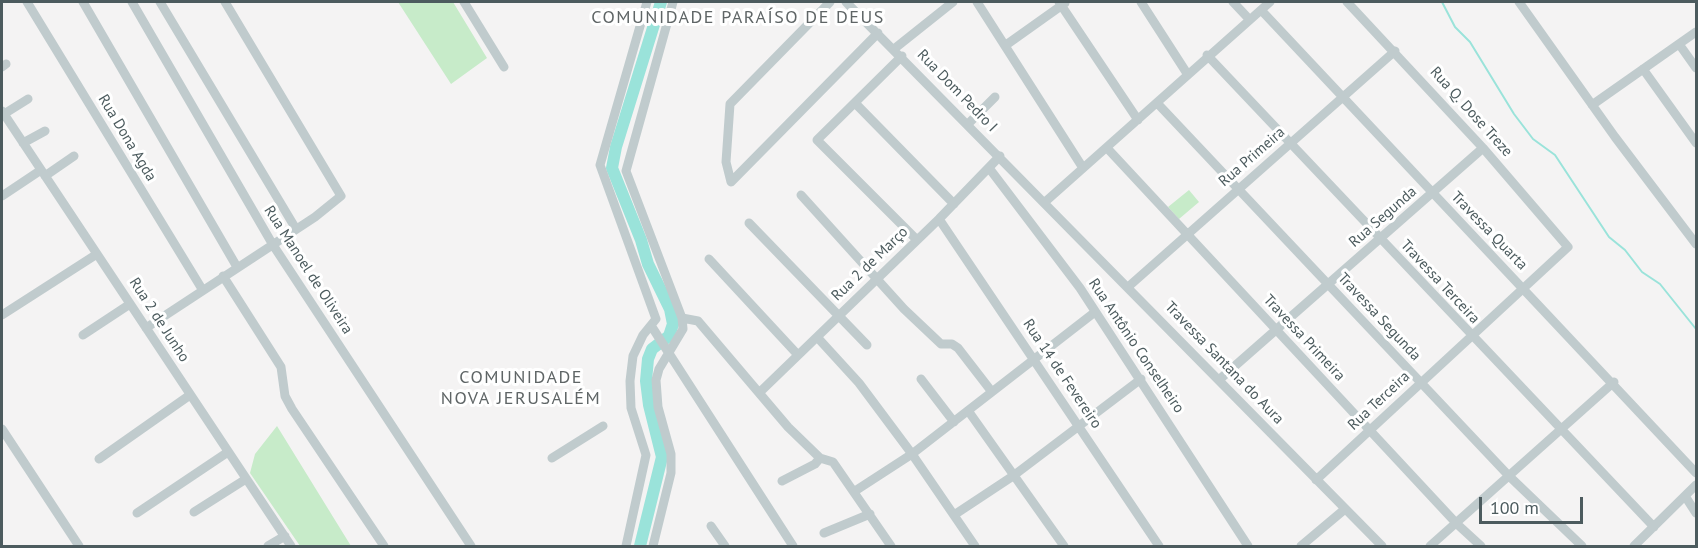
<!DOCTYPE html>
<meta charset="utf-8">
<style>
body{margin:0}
#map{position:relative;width:1698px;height:548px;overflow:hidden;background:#f4f3f3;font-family:"PT Sans",sans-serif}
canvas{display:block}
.frame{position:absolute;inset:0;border:3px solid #4c5b5e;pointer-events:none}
.scale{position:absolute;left:1479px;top:497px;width:104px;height:27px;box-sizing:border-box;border:3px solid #4c5b5e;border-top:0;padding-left:8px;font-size:18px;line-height:21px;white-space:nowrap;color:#4c5b5e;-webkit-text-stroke:4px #fff;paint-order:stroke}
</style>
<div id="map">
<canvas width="1698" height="548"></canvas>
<div class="frame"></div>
<div class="scale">100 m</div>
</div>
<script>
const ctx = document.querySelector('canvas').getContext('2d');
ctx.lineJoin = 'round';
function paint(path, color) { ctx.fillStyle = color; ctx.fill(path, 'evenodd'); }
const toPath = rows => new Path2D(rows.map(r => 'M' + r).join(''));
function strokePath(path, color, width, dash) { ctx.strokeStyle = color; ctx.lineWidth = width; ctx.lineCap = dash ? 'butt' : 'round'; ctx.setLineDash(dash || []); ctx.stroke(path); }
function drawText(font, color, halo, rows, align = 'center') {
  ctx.font = font + ' "PT Sans",sans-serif'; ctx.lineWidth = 6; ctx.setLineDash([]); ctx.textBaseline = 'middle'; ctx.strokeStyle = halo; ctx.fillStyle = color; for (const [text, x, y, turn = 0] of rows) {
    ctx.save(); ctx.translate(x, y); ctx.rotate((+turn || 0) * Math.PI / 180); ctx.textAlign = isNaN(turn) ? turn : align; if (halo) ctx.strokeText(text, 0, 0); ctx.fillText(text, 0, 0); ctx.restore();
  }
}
paint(toPath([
 [398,2,453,2,487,58,451,84],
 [1189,190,1199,202,1179,219,1168,207],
 [277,426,351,546,300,546,250,473,255,454]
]), '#c7ebc9');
strokePath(toPath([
 [1442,2,1455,27,1470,42,1514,114,1533,139,1555,155,1609,237,1625,250,1642,272,1660,284,1696,329]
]), '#9ae3da', 2);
strokePath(toPath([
 [640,546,662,457,649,405,646,381,648,359,652,349,669,336,673,324,670,309,648,264,641,240,612,168,616,147,661,2]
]), '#9ae3da', 12);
strokePath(toPath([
 [27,2,202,289],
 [83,2,237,267],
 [132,2,273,245,471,546],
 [160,2,296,229],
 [464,2,504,67],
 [830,2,730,104,726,162,731,182,878,33],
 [846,2,1382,546],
 [977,2,1083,168],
 [1059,2,1138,120],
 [1141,2,1188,75],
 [1233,2,1249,19],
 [1519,2,1615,137,1696,244],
 [1261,10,1696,473],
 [1679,44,1696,68],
 [1006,45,1065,3],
 [894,49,953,2],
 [1207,55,1654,527],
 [902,56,817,140,917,240],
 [2,67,6,64],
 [1643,69,1696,143],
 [855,103,954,204],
 [1158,104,1509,476,1582,546],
 [1592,105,1696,32],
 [2,111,291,546],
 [4,114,28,99],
 [968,124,995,97],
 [23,143,45,131],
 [1107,148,1457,524,1481,546],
 [989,168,1080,288,1248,546],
 [45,176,74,156],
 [801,195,904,309,941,344,952,344,958,348,992,392],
 [2,196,41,170],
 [1045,202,1270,2],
 [939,219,1159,546],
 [749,223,867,345],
 [709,259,798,355],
 [223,276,281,367,285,396,292,409,384,546],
 [1128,287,1395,51],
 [2,315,97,254],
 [682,318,698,321,788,427,820,458,833,462,891,546],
 [652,327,793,546],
 [146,328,315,217,341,196,225,2],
 [83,335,130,304],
 [817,337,859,383,912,454,975,546],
 [921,379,954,422],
 [1220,379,1483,148],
 [760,392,939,219,1000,156],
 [969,412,1064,546],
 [2,429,79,546],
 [552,458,603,426],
 [99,459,190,395],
 [1316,480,1568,247,1483,148,1347,2],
 [782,481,815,464,820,458],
 [855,491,912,454,1095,312],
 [1685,496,1696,513],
 [194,512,246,479],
 [137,513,228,452],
 [954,515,1013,476,1141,379],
 [711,526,725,546],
 [824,533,870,514],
 [268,546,285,536],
 [626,546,646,455,631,408,630,381,633,356,643,335,656,319,600,165,647,2],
 [653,546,671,473,671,454,658,407,656,380,659,369,683,329,682,318,626,171,673,2],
 [1301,546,1345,509],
 [1430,546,1614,382],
 [1634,546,1696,485]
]), '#c0cbcd', 9);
drawText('15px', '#4c5b5e', '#fff', [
 ["Rua Dom Pedro I",957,91,46],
 ["Rua Q. Dose Treze",1471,112,48],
 ["Rua Dona Agda",127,138,59],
 ["Rua Primeira",1252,157,-41],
 ["Rua Segunda",1383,217,-41],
 ["Travessa Quarta",1489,231,46],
 ["Rua 2 de Março",870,264,-44],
 ["Rua Manoel de Oliveira",308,270,57],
 ["Travessa Terceira",1440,282,47],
 ["Travessa Segunda",1379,317,47],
 ["Rua 2 de Junho",159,320,57],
 ["Travessa Primeira",1304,338,47],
 ["Rua Antônio Conselheiro",1136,346,56],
 ["Travessa Santana do Aura",1224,363,46],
 ["Rua 14 de Fevereiro",1062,374,56],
 ["Rua Terceira",1379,401,-43]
]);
ctx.letterSpacing = '1.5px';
drawText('18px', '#5f6566', '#fff', [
 ["COMUNIDADE PARAÍSO DE DEUS",738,18],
 ["COMUNIDADE",521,378],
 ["NOVA JERUSALÉM",521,399]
]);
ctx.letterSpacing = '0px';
</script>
